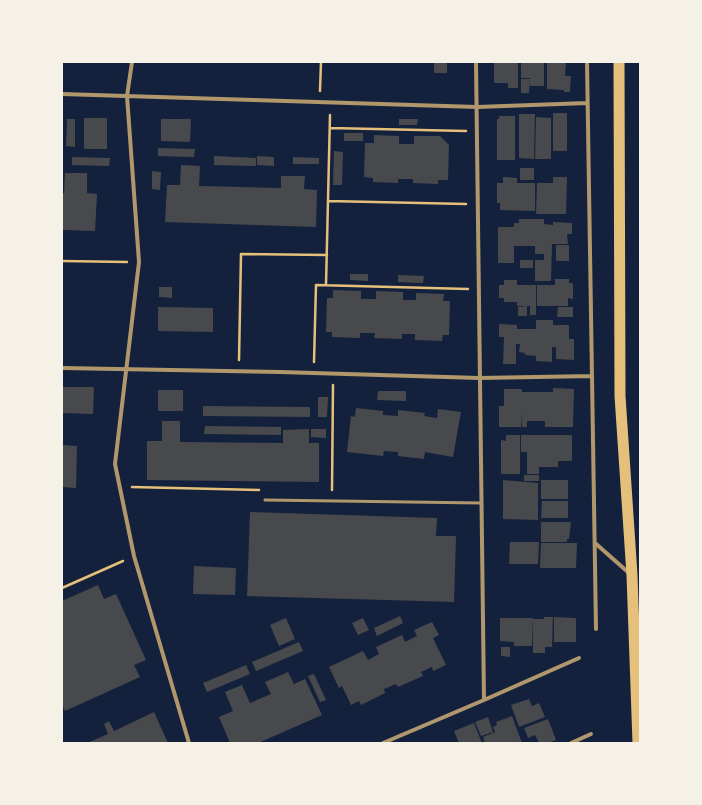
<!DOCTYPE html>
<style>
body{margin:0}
#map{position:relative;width:702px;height:805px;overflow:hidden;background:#14213d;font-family:Literata,serif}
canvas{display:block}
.frame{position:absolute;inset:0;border:63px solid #f6f1e7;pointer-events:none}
</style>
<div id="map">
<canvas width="702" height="805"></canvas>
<div class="frame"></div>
</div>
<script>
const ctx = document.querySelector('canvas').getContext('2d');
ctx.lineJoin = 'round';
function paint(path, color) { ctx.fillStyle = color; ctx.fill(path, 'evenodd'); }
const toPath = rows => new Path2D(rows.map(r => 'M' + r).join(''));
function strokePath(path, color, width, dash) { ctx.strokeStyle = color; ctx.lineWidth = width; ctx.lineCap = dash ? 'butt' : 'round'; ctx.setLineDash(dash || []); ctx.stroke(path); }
paint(toPath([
 [434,62,447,62,447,73,434,73],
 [494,62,518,62,518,88,508,88,508,83,494,83],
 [521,62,544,62,544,86,530,86,530,78,521,78],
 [547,62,566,62,565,76,571,76,570,92,564,92,564,90,547,89],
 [521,79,530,79,529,93,521,93],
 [553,113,567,113,567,151,553,151],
 [519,114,535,114,534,159,519,158],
 [499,116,515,116,515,160,497,160,497,119,499,119],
 [536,117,551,118,551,159,535,159],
 [84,118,107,118,107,149,84,149],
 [67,119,75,119,75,147,66,146],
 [161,119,191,119,190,142,161,141],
 [399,119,418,119,417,125,399,125],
 [344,133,363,133,363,141,344,141],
 [374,135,399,136,399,144,414,144,414,136,440,136,449,145,448,180,438,180,438,184,413,183,413,179,398,179,398,183,373,182,373,178,364,177,365,143,374,143],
 [158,148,195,149,194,157,158,156],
 [334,151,343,152,342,185,333,185],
 [214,156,256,158,256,166,214,165],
 [257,156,274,157,274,166,257,165],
 [72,157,110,158,109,166,72,165],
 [293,157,319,158,319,164,293,164],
 [181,165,200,166,199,186,281,188,281,176,305,176,304,189,317,190,316,227,165,222,167,185,180,185],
 [520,168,534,168,534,180,520,180],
 [152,171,161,172,160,190,152,189],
 [65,173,87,173,87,193,97,194,95,231,62,230,62,193,64,193],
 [503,177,517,178,517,183,535,183,535,211,500,210,500,203,497,203,497,183,503,183],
 [553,177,567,177,566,214,536,214,537,183,553,183,553,193],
 [519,219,544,219,544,224,553,225,553,222,572,223,572,234,567,234,568,244,552,244,551,281,535,281,535,260,544,260,544,254,535,254,535,246,514,246,514,263,498,263,498,227,514,227,514,223,519,223],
 [556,245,569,245,569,261,556,261],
 [520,260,533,260,533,268,520,268],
 [350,274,368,274,368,281,350,280],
 [398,275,424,276,423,283,398,282],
 [555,279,569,279,569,283,573,283,573,299,568,298,568,306,537,306,537,285,555,285],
 [504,280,517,280,517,285,536,285,536,315,530,315,530,306,517,306,517,302,504,302,504,298,499,298,499,285,504,285],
 [159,287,172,287,172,298,159,297],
 [333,290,361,291,361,299,376,299,376,291,403,292,403,300,416,300,416,293,444,294,443,301,450,301,449,335,443,335,442,341,415,340,415,334,402,334,402,339,374,338,375,333,360,333,360,338,332,337,332,332,326,332,327,298,333,298],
 [527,306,527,316,518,316,518,307],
 [158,307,213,308,213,332,158,331],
 [558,307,573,307,573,317,557,317],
 [536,320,553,320,553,325,569,325,569,339,574,339,574,360,556,359,556,347,552,347,552,362,536,361,536,356,525,355,525,353,519,352,520,344,516,344,516,364,503,364,504,337,499,337,499,324,517,325,517,329,536,329],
 [62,387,94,387,93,414,62,413],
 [553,388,574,389,573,427,545,427,545,421,527,421,527,427,522,427,522,413,521,427,499,427,499,406,504,406,504,389,522,389,522,392,553,392],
 [158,390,183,390,183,411,158,411],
 [378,391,406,391,406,401,377,400],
 [318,397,328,397,327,417,318,417],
 [203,406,310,407,310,417,203,416],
 [356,408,383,411,383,415,398,416,398,410,425,413,424,416,437,418,438,409,461,412,453,457,425,452,424,459,398,456,398,452,384,451,383,456,347,452,351,416,355,417],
 [162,421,180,421,180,442,283,443,283,430,309,429,309,443,319,443,319,482,147,480,147,441,162,441],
 [205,426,281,427,281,435,204,434],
 [311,429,326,429,326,438,311,437],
 [506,435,520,435,520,474,501,474,501,440,506,441],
 [521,435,572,435,572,461,558,461,558,467,539,467,539,474,527,474,527,452,521,452],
 [62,445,77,446,76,488,62,487],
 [524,475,539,475,539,481,524,481],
 [503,480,538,483,538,520,503,519],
 [541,480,568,480,568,499,541,499],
 [542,501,568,501,568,518,541,518],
 [250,512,437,518,436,536,456,536,454,602,247,596],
 [541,522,571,522,569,539,567,539,567,542,541,542],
 [510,542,539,542,538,564,509,564],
 [541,543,577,543,576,568,540,568],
 [194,566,236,568,235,595,193,594],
 [98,585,104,599,116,594,146,660,134,665,140,677,65,711,62,704,62,601],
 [400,616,403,623,377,636,374,628],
 [544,617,553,617,552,647,545,647,545,653,533,653,533,619,544,619],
 [554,617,576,618,576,642,554,642],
 [286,618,295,639,279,646,270,625],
 [363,618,369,630,358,635,352,623],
 [500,618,533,618,532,646,514,646,514,642,500,641],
 [432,622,439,635,433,638,446,665,433,671,432,667,421,672,423,676,398,687,396,684,384,689,385,693,361,705,359,701,351,705,342,686,339,688,329,667,363,651,368,660,379,654,376,647,402,635,405,642,417,636,414,630],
 [299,642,303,651,256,671,252,662],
 [501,647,510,647,510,657,501,656],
 [246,665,250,674,207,692,203,683],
 [288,672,294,684,305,679,322,715,258,743,230,743,219,717,233,711,225,692,242,685,250,703,271,694,265,682],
 [314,674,326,700,320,702,308,676],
 [529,699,532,706,539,703,545,717,519,727,511,705],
 [154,712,168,743,87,743,108,734,104,724,109,721,114,731],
 [512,716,522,743,485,743,483,737,495,732,493,727,497,725,496,722],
 [488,717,493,732,481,736,475,722],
 [548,719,556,740,548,743,539,743,535,735,528,738,524,728],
 [474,723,482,743,459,743,454,731]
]), '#48494c');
strokePath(toPath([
 [320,91,321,62],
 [330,128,466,131],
 [328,201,466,204],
 [62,261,127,262],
 [326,285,330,115],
 [239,360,241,254,327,255],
 [314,362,316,285,468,289],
 [132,487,259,490],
 [332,490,333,385],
 [62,588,123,561]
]), '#e5c07b', 2.5);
strokePath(toPath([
 [265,500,481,503]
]), '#b1986c', 3);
strokePath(toPath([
 [132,62,127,96,139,262,115,464,134,556,189,743],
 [587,62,596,629],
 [62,94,477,107,587,103],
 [62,368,280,372,479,378,592,376],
 [595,543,629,573],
 [484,700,579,658],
 [383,743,484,700,476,62],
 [571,743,591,734]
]), '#b1986c', 4);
strokePath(toPath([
 [619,62,620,396,632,575,638,743]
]), '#e5c07b', 11);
</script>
